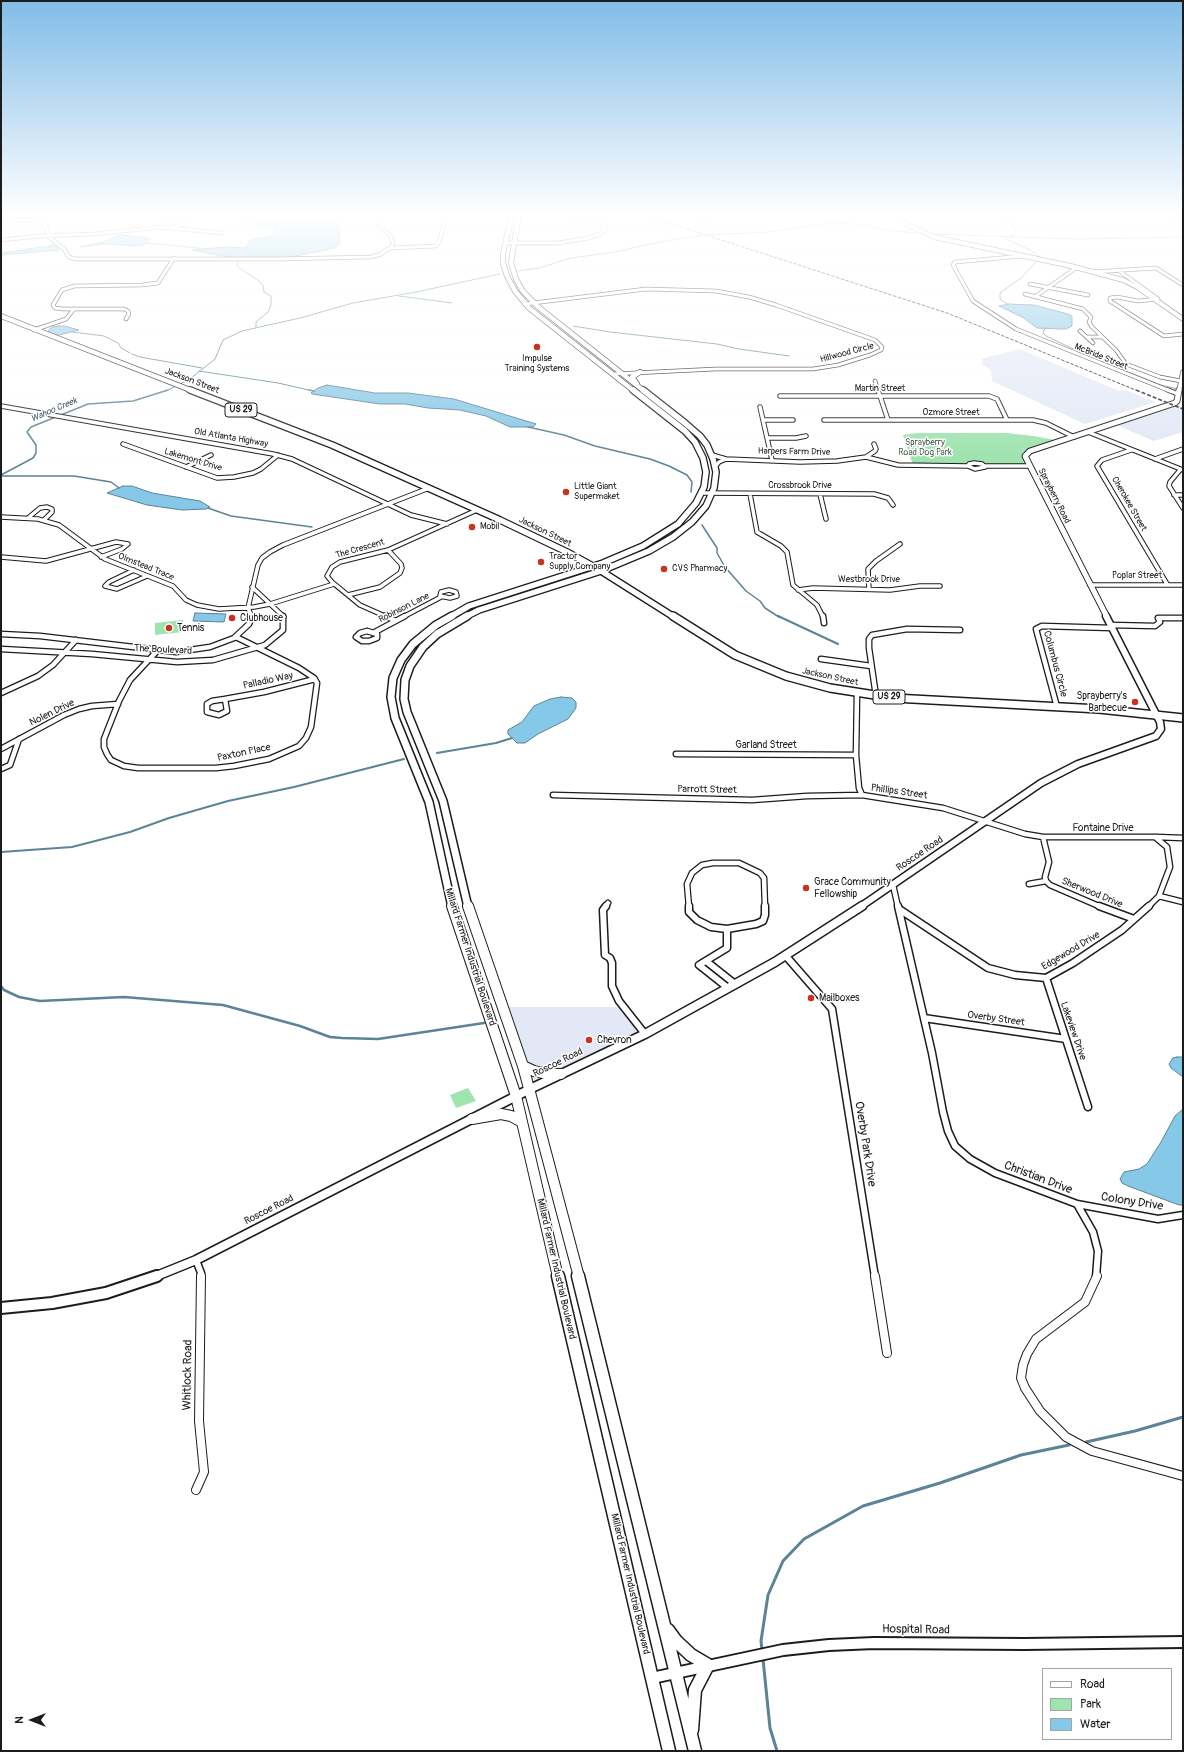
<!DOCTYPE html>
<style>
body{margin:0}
#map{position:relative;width:1184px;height:1752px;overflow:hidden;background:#fff;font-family:Pangolin,sans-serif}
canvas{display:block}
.frame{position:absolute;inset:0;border:2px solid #1c1c1c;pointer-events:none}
.legend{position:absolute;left:1042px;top:1668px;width:130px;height:72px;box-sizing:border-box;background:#fff;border:1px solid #a4a4a4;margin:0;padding:5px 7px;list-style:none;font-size:12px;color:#1c1c1c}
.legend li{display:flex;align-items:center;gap:8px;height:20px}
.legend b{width:20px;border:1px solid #a4a4a4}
.north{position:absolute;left:12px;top:1700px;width:40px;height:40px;-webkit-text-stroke:3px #fff;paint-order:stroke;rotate:270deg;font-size:11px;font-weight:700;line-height:16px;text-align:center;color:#1c1c1c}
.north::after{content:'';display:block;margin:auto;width:14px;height:18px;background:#1c1c1c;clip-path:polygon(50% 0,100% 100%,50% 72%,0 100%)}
</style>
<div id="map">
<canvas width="1184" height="1752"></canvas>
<div class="frame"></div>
<ul class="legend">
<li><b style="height:5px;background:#fff"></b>Road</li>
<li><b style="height:11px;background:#9fe3af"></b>Park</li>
<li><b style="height:11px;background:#86c8e7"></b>Water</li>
</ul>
<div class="north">N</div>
</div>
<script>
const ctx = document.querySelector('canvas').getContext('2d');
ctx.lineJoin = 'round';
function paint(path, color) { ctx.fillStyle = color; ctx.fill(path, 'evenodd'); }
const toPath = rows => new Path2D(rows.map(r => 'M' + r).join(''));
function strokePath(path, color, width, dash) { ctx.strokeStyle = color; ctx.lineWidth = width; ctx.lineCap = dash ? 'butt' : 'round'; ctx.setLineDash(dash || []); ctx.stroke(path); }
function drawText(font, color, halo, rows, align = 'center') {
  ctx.font = font + ' Pangolin,sans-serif'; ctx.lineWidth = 3; ctx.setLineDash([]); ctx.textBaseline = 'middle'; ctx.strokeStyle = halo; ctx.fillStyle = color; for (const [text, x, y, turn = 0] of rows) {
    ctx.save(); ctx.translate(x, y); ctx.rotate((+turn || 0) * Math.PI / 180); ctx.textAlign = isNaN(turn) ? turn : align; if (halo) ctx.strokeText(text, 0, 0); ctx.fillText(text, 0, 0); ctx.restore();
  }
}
paint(toPath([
 [1020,349,1119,391,1125,390,1156,402,1085,424,992,381,991,370,981,364,983,362,981,359],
 [1172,404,1183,408,1183,432,1154,441,1112,423],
 [507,1007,620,1007,644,1034,536,1087]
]), '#e3e8f6');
paint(toPath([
 [917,433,1006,433,1034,436,1055,440,1022,453,1025,464,1021,465,988,465,978,461,970,461,963,465,913,465,903,435],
 [183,620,183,632,155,635,155,623],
 [468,1088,476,1101,456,1108,450,1095]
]), '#9fe3af');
const water = toPath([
 [235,214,331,214,338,222,337,224,339,231,340,243,335,248,291,257,228,257,192,250,226,247,244,248,247,246,250,240,271,236,274,233,275,229,273,227,258,225,235,214],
 [120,235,141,237,151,239,141,246,104,244,80,247,107,241,120,235],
 [56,245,59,247,59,250,1,255,1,253,56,245],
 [1008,304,1034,305,1068,314,1072,316,1072,326,1066,329,1060,329,1037,328,1024,318,999,306,1008,304],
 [58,326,64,326,79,330,59,335,54,335,48,331,52,327,58,326],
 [327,385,375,393,408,393,454,399,536,424,533,427,510,427,486,416,460,410,428,408,405,404,380,404,312,394,311,393,318,388,327,385],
 [123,486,132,486,152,493,200,501,210,507,206,509,182,510,147,505,107,493,123,486],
 [195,613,226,614,224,622,193,621,195,613],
 [561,697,572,698,576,702,576,708,568,719,538,734,525,743,517,743,508,734,508,730,522,722,534,706,550,699,561,697],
 [1177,1057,1183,1057,1183,1077,1171,1068,1169,1064,1173,1058,1177,1057],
 [1183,1109,1183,1205,1179,1205,1128,1186,1122,1183,1120,1179,1124,1172,1139,1169,1147,1164,1161,1142,1175,1116,1183,1109]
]);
paint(water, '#86c8e7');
strokePath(water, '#5c8396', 1);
strokePath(toPath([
 [1003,214,1016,231,1016,234,1009,237],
 [932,234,1077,239,1183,237],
 [707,235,767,232,833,223,856,224,887,230,916,233],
 [1004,238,1030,250,1041,258],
 [146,243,208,249],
 [239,260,237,264,238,267,259,281,263,285,264,292,271,296,271,305,268,312,256,322,256,327],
 [518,271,539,268,571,258,615,252,659,242,704,235],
 [399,296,452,303],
 [1007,304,1000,299,1000,293,1021,278,1037,261],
 [573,326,610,332,717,344,739,349,789,356],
 [1045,328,1043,333,1046,336,1088,356,1161,385,1177,389],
 [73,332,104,336,118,343,121,348,130,353],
 [132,354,140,357,202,368],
 [199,371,278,383,313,391],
 [180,384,190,379,215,359,223,340,242,331,300,318,353,303,416,292,500,274],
 [166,391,176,386]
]), '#5c8396', 1);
strokePath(toPath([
 [309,390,314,391],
 [528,427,564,435,595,446,650,459,669,466,687,475,692,482,691,492],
 [1,475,33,458,36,453,36,445,27,432,31,427,88,404,133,401,168,390],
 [1,476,74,476,111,482,119,488],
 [208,508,231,516,312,527],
 [702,525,717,548,717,553,725,567,746,591,760,601,765,608,779,617]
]), '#5c8396', 1.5);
strokePath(toPath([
 [778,616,838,644],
 [437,753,496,743,512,738],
 [1,852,72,847,130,832,169,818,228,801,294,787,404,759]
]), '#5c8396', 2);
strokePath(toPath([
 [1,986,4,990,19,997,40,1001,124,997,223,1005,300,1026,330,1037,342,1038,378,1039,484,1023]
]), '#5c8396', 2.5);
strokePath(toPath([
 [1086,1442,1135,1431,1183,1417],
 [762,1650,761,1641,768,1595,783,1561,804,1539,863,1506,940,1483,1021,1455,1069,1445],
 [763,1659,770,1728,777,1751]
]), '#5c8396', 3);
const streetFar4 = toPath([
 [1181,214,1183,215],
 [698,217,719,214],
 [1,219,35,221,43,224,46,226,49,237,64,249,69,257,75,259,278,259,371,257,381,254,392,246,393,243,390,235,378,226,380,219,385,214],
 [162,226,175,221,186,223,174,227],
 [1,240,40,236,94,234,161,227,222,233],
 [506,243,558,243,588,238,600,234,605,230,605,225,599,220,558,214],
 [390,248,436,246,439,242,447,214],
 [1023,256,955,262,953,265,973,301,1016,329,1170,391],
 [1118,270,1158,299,1138,301,1117,297,1110,298,1110,301,1164,336,1183,334],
 [1093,272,1156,268,1183,285],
 [1030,284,1088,295],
 [1025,294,1083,309,1091,317,1089,322,1092,327,1116,350,1126,364,1160,377,1181,381],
 [1036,296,1076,268],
 [525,304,646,289,716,291,749,297,776,305,875,340,882,347,881,350,870,355,838,365,813,369,716,369,613,374],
 [126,319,129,314,128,311,124,309,63,309,55,308,53,305,62,290,74,286,142,285,158,283,174,258],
 [34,330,66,319,74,309],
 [1080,331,1093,343],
 [1087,337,1102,337],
 [875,381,878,391]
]);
const streetFar3 = toPath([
 [878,390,888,420],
 [1168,390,1178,394],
 [780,396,989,396,997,399,1007,420],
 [1,406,273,454,292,459,411,515,447,524],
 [760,407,772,460],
 [763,420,793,420],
 [824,420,1033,420,1046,423,1074,437],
 [1088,432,1183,470],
 [768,438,796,438,806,436],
 [123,444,217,478,234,477,253,473,261,469,278,455],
 [1131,450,1102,460,1097,466,1167,584],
 [712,455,726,459,719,462,715,467],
 [866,457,898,465,968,466],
 [726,459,800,462,837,461,866,457,875,451,876,449,874,444],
 [1155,459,1183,449],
 [974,463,982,464,985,467,975,469,968,466,969,464,974,463],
 [985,466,1030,466],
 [186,467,211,455],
 [1180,470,1170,482,1169,486,1183,508],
 [703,493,874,494,888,498,893,505],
 [750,494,757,532,781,546,787,552,793,585,817,605,823,617],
 [820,494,826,519],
 [1174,495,1183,495],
 [1,517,38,519,59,525,105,559,173,586,186,600,197,605,219,609,254,607,270,604,334,584],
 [28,518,40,508,47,507,52,509,52,512,44,520],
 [1,557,46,561,116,542,128,544,122,549,101,557],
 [134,570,109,582,105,586,117,589,147,576],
 [1090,585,1183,585],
 [252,587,284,617],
 [869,589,868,569,876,561,900,544],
 [449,590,456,592,457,596,450,598,440,596,441,592,449,590],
 [798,590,813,588,890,590,920,586,940,586],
 [348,595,380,587,400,573,402,568,401,564,388,550],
 [252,617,248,608,258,565,262,558,270,552,283,545,429,488],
 [387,617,360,605,332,582,327,576,332,567,340,562,388,550,477,510],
 [403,617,441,597]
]);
const streetFar2 = toPath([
 [385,616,394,620],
 [823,616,824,623],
 [1110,625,1155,626,1160,622,1158,618,1183,618],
 [367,631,377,634,377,638,369,641,362,641,356,637,360,633,367,631],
 [373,633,405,616],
 [1,634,40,636,176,652,210,647,234,638,249,624,252,616],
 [1,649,92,654,177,662,213,660,265,645,283,630,283,616],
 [158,650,130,680,119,701,104,739,104,747,107,754,111,760,124,766,138,768,216,768,234,766,269,759,299,746,306,738,311,727,317,683,314,678,299,668,236,637],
 [821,659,871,666],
 [1,693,38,676,53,665,76,640],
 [857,693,856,755,859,788,862,795],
 [876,696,869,648,869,639,872,635,907,629,960,630],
 [225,699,227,711,219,715,207,712,207,704,212,701,225,699],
 [225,699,264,692,315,679],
 [1057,707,1036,629,1042,626,1112,628],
 [1,749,64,715,79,709,92,706,118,704],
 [676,754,856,755],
 [1,769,10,765,19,739],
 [553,795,752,800,807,796,862,795,943,808,1025,834,1043,837,1155,837,1167,847,1170,867,1159,896,1148,907],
 [1043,837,1049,862,1045,877,1046,881,1050,885,1101,907],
 [1156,837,1183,838],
 [1029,884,1046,881],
 [893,885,898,907],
 [1159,896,1183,902],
 [605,907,608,903],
 [689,907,687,884,692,873,702,865,713,863,739,863,760,873,764,878,765,907]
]);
const streetFar1 = toPath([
 [606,906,603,910,605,955,610,958,612,963,612,986,619,1001,645,1034],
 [689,906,689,912,697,920,711,927,727,929],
 [898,906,932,1053,943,1112,948,1131,955,1146,970,1159,995,1173,1077,1204,1093,1232,1098,1251,1096,1277],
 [1099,906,1134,919],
 [899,909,988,968,1015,975,1046,978,1073,963,1122,930,1149,906],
 [727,929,727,948,699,965,728,988],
 [727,929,756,924,763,921,765,915,765,906],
 [785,955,832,1009,875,1277],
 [706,961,735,984],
 [1046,978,1088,1107],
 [924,1018,1066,1039],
 [1077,1204,1158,1219,1183,1215],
 [196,1260,201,1273,201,1277]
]);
const street = toPath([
 [875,1276,887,1353],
 [1097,1276,1085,1302,1036,1339,1027,1354,1023,1365,1021,1378,1025,1388,1040,1411,1066,1437,1092,1451,1183,1476],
 [196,1490,204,1472,199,1421,201,1276]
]);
const secondaryFar4 = toPath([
 [896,214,900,221,934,237,1071,266,1123,280,1137,287,1183,319],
 [1179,391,1183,372]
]);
const secondaryFar3 = toPath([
 [1107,617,1025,456,1030,451,1175,403,1177,401,1179,390]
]);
const secondaryFar2 = toPath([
 [860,907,1041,783,1078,764,1156,736,1161,729,1160,722,1106,616]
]);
const secondaryFar1 = toPath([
 [154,1277,196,1260,530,1089,645,1034,775,962,862,906]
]);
const secondary = toPath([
 [1,1308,52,1303,106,1293,157,1276],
 [652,1678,783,1650,829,1645,874,1643,1024,1644,1183,1642]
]);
const primaryFar4 = toPath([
 [512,214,503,254,503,263,507,276,515,291,529,308,634,391],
 [519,214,511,263,516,279,522,290,537,306,644,391],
 [1165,214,1183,220],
 [1,316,193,391],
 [637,384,632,377,640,372]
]);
const primaryFar3 = toPath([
 [190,390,332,445,500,520,567,552,598,569,674,617],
 [450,617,469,606,603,563,643,546,678,524,696,503,704,487,706,472,703,458,695,442,685,431,633,390],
 [465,617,479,610,601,571,649,551,673,537,692,522,706,506,714,488,716,472,713,459,707,445,700,436,685,423,643,390]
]);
const primaryFar2 = toPath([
 [452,616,436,625,413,644,401,660,393,678,391,697,395,718,429,802,452,907],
 [467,616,437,634,423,647,410,666,405,680,404,699,407,712,443,801,468,907],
 [673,616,735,655,786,676,830,688,894,698,1099,709,1183,718]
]);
const primaryFar1 = toPath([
 [452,906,516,1096,558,1277],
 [468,906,523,1066,579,1277],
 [523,1066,534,1071,548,1074,561,1074],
 [472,1119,501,1114,511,1116,522,1122]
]);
const primary = toPath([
 [558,1276,669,1751],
 [578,1276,695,1751],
 [668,1630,676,1641,691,1655,708,1665,695,1690,692,1730]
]);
strokePath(streetFar4, '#1c1c1c', 4.5);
strokePath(streetFar3, '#1c1c1c', 5.5);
strokePath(streetFar2, '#1c1c1c', 7);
strokePath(streetFar1, '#1c1c1c', 9);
strokePath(street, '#1c1c1c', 10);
strokePath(secondaryFar4, '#1c1c1c', 5.5);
strokePath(secondaryFar3, '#1c1c1c', 7);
strokePath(secondaryFar2, '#1c1c1c', 9);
strokePath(secondaryFar1, '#1c1c1c', 11);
strokePath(secondary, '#1c1c1c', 14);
strokePath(primaryFar4, '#1c1c1c', 6);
strokePath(primaryFar3, '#1c1c1c', 8);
strokePath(primaryFar2, '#1c1c1c', 10);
strokePath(primaryFar1, '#1c1c1c', 12);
strokePath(primary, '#1c1c1c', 15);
strokePath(streetFar4, '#fff', 3);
strokePath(streetFar3, '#fff', 3.5);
strokePath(streetFar2, '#fff', 4.5);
strokePath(streetFar1, '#fff', 6);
strokePath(street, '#fff', 8);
strokePath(secondaryFar4, '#fff', 4);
strokePath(secondaryFar3, '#fff', 5);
strokePath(secondaryFar2, '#fff', 6);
strokePath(secondaryFar1, '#fff', 8);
strokePath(secondary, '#fff', 10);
strokePath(primaryFar4, '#fff', 4.5);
strokePath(primaryFar3, '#fff', 5.5);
strokePath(primaryFar2, '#fff', 7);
strokePath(primaryFar1, '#fff', 10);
strokePath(primary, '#fff', 12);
strokePath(toPath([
 [641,214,947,313,1138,391]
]), '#1c1c1c', 1, [3.5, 1.5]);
strokePath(toPath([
 [1136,390,1183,409]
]), '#1c1c1c', 1.5, [4, 2]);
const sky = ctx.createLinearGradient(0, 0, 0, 459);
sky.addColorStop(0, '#81bce8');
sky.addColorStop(0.47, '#fff');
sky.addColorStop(1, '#ffffff00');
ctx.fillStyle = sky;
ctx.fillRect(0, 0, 1184, 459);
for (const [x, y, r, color] of [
 [537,347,4,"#c8321e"],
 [566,492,4,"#c8321e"],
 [472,527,4,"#c8321e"],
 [541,562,4,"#c8321e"],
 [664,569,4,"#c8321e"],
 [232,618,4,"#c8321e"],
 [169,628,4,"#c8321e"],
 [1135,702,4,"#c8321e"],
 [806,888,4,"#c8321e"],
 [811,998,4,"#c8321e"],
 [589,1040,4,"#c8321e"]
]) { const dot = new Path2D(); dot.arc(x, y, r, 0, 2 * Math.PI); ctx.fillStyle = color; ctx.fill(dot); strokePath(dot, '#fff', 1.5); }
drawText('9px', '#1c1c1c', '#fff', [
 ["Hillwood Circle",847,353,-15],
 ["McBride Street",1101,357,22],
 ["Jackson Street",192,381,21],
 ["Martin Street",880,389],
 ["Ozmore Street",951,413],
 ["Old Atlanta Highway",231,438,10],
 ["Harpers Farm Drive",794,452,1],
 ["Lakemont Drive",193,460,17],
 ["Crossbrook Drive",800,486],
 ["Sprayberry Road",1054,496,63],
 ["Cherokee Street",1129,504,60],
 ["Jackson Street",545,532,26],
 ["The Crescent",360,549,-16],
 ["Olmstead Trace",146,567,22],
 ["Poplar Street",1137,576],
 ["Westbrook Drive",869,580],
 ["Robinson Lane",404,608,-27],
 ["Jackson Street",830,677,12]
]);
drawText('9px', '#1c1c1c', '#fff', [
 ["Impulse",537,359,"center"],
 ["Training Systems",537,369,"center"],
 ["Little Giant",574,487],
 ["Supermaket",574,497],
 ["Mobil",480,527],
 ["Tractor",549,557],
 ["Supply Company",549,567],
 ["CVS Pharmacy",672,569]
], 'left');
drawText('italic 9px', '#46616d', '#fff', [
 ["Wahoo Creek",54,410,-23]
]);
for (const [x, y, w] of [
 [241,410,32],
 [889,697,32]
]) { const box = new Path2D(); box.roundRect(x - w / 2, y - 7, w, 14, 3); ctx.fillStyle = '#fff'; ctx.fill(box); strokePath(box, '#1c1c1c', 1); }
drawText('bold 9px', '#1c1c1c', null, [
 ["US 29",241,410],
 ["US 29",889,697]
]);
drawText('9px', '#4a624f', '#fff', [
 ["Sprayberry",925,443],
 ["Road Dog Park",925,453]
]);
drawText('10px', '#1c1c1c', '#fff', [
 ["Clubhouse",240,618],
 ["Tennis",177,628],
 ["Sprayberry's",1127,696,"right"],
 ["Barbecue",1127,708,"right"],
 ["Grace Community",814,882],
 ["Fellowship",814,894],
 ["Mailboxes",819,998],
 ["Chevron",597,1040]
], 'left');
drawText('10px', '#1c1c1c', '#fff', [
 ["The Boulevard",163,650,3],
 ["Columbus Circle",1055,664,75],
 ["Palladio Way",268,681,-12],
 ["Nolen Drive",52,713,-26],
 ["Garland Street",766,745],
 ["Paxton Place",244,753,-12],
 ["Parrott Street",707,790,1],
 ["Phillips Street",899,792,8],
 ["Fontaine Drive",1103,828],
 ["Roscoe Road",920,854,-34],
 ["Sherwood Drive",1092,893,22],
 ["Edgewood Drive",1071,951,-31],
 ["Millard Farmer Industrial Boulevard",470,957,72],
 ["Overby Street",996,1019,8],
 ["Lakeview Drive",1073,1031,71],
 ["Roscoe Road",558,1063,-26],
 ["Roscoe Road",269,1210,-27],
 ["Millard Farmer Industrial Boulevard",556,1269,77],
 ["Millard Farmer Industrial Boulevard",630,1584,77]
]);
drawText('12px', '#1c1c1c', '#fff', [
 ["Overby Park Drive",865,1144,81],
 ["Christian Drive",1038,1178,21],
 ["Colony Drive",1132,1202,9],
 ["Whitlock Road",188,1375,-89],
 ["Hospital Road",916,1630,1]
]);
</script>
